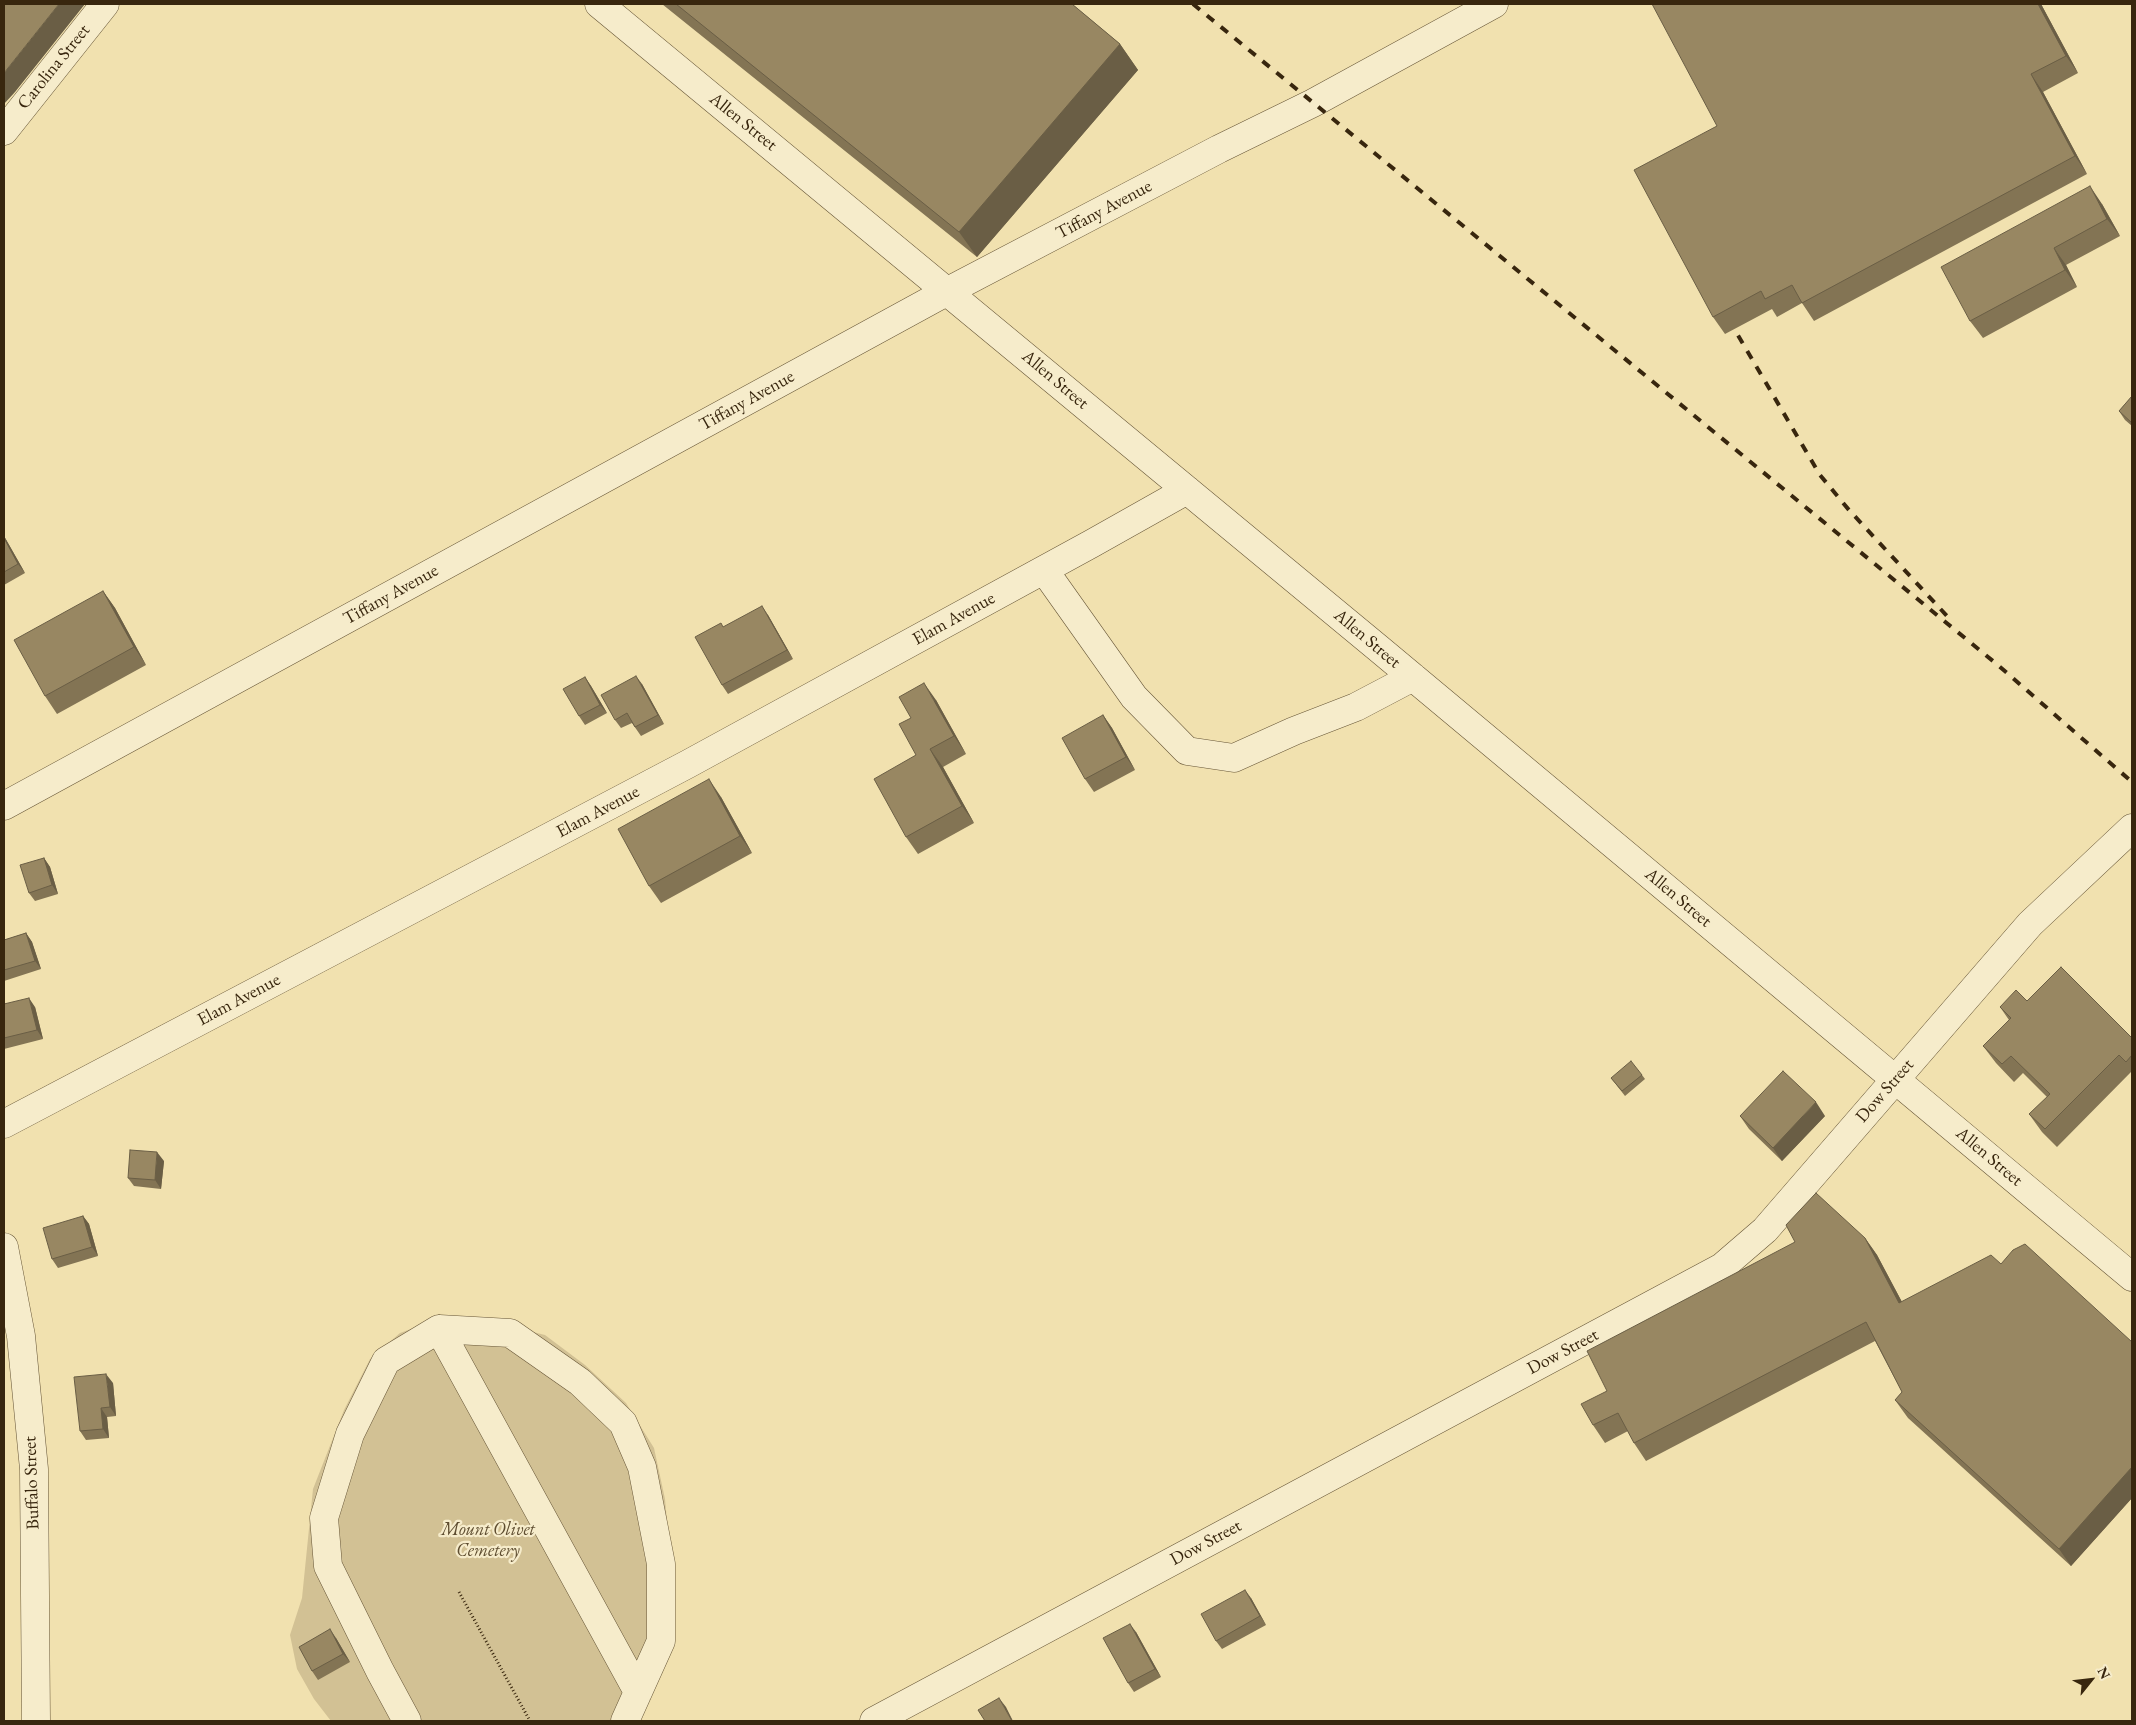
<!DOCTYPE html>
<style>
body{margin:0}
#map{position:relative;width:2136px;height:1725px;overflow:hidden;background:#f1e1af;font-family:"EB Garamond",serif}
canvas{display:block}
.frame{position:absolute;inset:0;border:5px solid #38260e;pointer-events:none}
.north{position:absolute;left:2066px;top:1655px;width:50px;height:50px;-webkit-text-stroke:4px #f6eccb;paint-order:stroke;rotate:61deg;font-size:14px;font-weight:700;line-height:20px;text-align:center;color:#38260e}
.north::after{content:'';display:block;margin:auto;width:18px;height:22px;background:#38260e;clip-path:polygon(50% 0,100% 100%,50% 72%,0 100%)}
</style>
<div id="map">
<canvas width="2136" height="1725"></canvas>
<div class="frame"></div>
<div class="north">N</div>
</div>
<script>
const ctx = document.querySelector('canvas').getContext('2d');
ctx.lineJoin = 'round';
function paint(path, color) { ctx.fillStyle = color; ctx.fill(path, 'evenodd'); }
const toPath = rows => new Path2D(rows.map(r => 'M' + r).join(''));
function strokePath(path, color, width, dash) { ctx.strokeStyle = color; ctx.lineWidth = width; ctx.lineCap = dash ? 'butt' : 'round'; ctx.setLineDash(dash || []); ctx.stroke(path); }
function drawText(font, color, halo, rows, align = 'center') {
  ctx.font = font + ' "EB Garamond",serif'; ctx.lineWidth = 4.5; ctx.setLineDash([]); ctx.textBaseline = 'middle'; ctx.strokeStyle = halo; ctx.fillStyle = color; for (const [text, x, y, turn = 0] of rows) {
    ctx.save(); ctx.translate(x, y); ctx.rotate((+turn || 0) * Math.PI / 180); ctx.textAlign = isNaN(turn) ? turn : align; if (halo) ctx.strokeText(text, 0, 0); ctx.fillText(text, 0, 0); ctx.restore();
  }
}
paint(toPath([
 [441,1318,481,1319,545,1335,585,1365,626,1403,654,1448,665,1499,672,1577,661,1664,646,1708,638,1721,331,1721,314,1699,297,1669,290,1635,302,1598,313,1489,344,1410,370,1359,400,1333]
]), '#d2c194');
const minor = toPath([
 [599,4,1378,648,2132,1277],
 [4,131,105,4],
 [1044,570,1134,697,1187,751,1234,758,1294,731,1356,707,1413,677],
 [4,806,948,291,1219,149,1313,103,1494,4],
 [4,1124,688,764,1091,544,1187,490],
 [4,1247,21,1336,34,1469,36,1721],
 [439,1329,638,1692],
 [407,1721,380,1671,328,1566,324,1518,350,1434,386,1361,439,1329,510,1333,580,1382,623,1423,642,1467,661,1564,661,1641,625,1721],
 [874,1721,1722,1267,1765,1230,2030,924,2132,828]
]);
strokePath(minor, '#665536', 29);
strokePath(toPath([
 [459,1592,530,1721]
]), '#38260e', 3, [1, 2.5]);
strokePath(minor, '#f6eccb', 28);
strokePath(toPath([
 [1193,4,1999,666,2132,782],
 [1729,320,1820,475,1849,510,1947,616]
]), '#38260e', 4, [9, 9]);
paint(toPath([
 [662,4,1072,4,1120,44,1138,70,977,257],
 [2041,4,2078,73,2043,92,2087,174,1814,321,1802,303,1777,317,1772,309,1725,334,1713,317,1717,126],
 [2102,204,2120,236,2066,265,2077,287,1983,338,1970,321],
 [2132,396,2132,426,2125,420,2119,411],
 [4,536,25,573,4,585],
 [103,591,115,608,146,665,57,714,45,696],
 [768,615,793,659,728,694,722,685,724,627],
 [585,677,591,686,607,713,585,725,579,716],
 [642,684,664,724,641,736,632,723,621,728,615,720],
 [936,700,966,754,943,767,974,823,918,854,906,837,916,755,911,718],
 [1103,715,1112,728,1135,770,1094,792,1085,779],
 [721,797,752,853,661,903,649,886],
 [44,858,50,867,58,894,35,901,29,893],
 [26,933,32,942,41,969,4,981,4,940],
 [2027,1001,2132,1038,2132,1073,2131,1072,2057,1147,2042,1132,2029,1114,2047,1097,2023,1073,2014,1082,1996,1063,1983,1046,2009,1020,2000,1007],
 [4,1004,35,1007,43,1039,4,1049],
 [1642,1075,1645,1079,1625,1096,1611,1078],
 [1740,1116,1825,1116,1782,1161,1749,1129],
 [164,1161,161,1189,134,1186,128,1178],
 [83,1216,89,1224,98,1256,58,1268,52,1259],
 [1865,1238,1877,1255,1902,1302,2001,1264,2132,1342,2132,1498,2071,1566,1908,1418,1895,1400,1902,1392,1875,1341,1646,1461,1634,1443,1628,1431,1605,1443,1593,1425,1607,1391],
 [113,1383,116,1416,107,1417,109,1438,86,1440,80,1431],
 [1251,1598,1266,1625,1222,1649,1216,1641],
 [1136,1632,1161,1677,1134,1692,1128,1683],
 [336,1638,350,1662,318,1680,312,1671]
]), '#837454');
paint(toPath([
 [59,4,85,4,15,92,4,104,4,73],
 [2038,4,2041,4,2078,73,2066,56],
 [1120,44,1138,70,977,257,959,232],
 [2031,74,2043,92,2087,174,2075,156],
 [2090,186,2102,204,2120,236,2107,219],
 [2054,248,2066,265,2077,287,2065,270],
 [4,536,25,573,18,564,4,538],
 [103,591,115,608,146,665,134,647],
 [762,606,768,615,793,659,787,650],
 [636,676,642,684,664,724,658,715],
 [585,677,591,686,607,713,600,705],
 [924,683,936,700,966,754,954,736],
 [1103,715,1112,728,1135,770,1126,757],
 [930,749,943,767,974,823,962,806],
 [709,779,721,797,752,853,740,836],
 [44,858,50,867,58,894,52,885],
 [26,933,32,942,41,969,35,961],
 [29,998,35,1007,43,1039,37,1030],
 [1816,1102,1825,1116,1782,1161,1773,1148],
 [157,1152,164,1161,161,1189,155,1180],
 [83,1216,89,1224,98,1256,92,1247],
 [1865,1238,1877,1255,1912,1321,1899,1303],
 [106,1374,113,1383,116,1416,110,1407],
 [101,1408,107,1417,109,1438,103,1429],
 [2132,1467,2132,1498,2071,1566,2059,1549],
 [1245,1590,1251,1598,1266,1625,1260,1616],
 [1130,1624,1136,1632,1161,1677,1155,1669],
 [330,1629,336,1638,350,1662,343,1654],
 [999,1698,1006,1707,1013,1721,1012,1721]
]), '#6a5e45');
const building = toPath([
 [4,4,59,4,4,73,4,4],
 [676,4,1072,4,1120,44,959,232,676,4],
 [1652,4,2038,4,2066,56,2031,74,2075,156,1802,303,1792,285,1765,299,1761,291,1713,317,1634,170,1717,126,1652,4],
 [2090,186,2107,219,2054,248,2065,270,1970,321,1941,267,2090,186],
 [2132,396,2132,423,2119,411,2132,396],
 [4,538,18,564,4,572,4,538],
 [103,591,134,647,45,696,14,640,103,591],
 [762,606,787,650,722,685,695,637,721,623,723,627,762,606],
 [636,676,658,715,635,727,627,713,615,720,601,695,636,676],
 [585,677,600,705,579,716,563,689,585,677],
 [924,683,954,736,930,749,962,806,906,837,874,779,916,755,899,724,911,718,899,697,924,683],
 [1103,715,1126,757,1085,779,1062,738,1103,715],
 [709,779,740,836,649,886,618,829,709,779],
 [44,858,52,885,29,893,20,865,44,858],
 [26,933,35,961,4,970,4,940,26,933],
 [2061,967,2132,1038,2132,1055,2126,1062,2119,1055,2045,1129,2029,1114,2050,1094,2011,1056,2002,1064,1983,1046,2011,1018,2000,1007,2016,990,2027,1001,2061,967],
 [29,998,37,1030,4,1038,4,1004,29,998],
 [1631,1061,1642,1075,1622,1091,1611,1078,1631,1061],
 [1783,1071,1816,1102,1773,1148,1740,1116,1783,1071],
 [130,1150,157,1152,155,1180,128,1178,130,1150],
 [1816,1193,1865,1238,1899,1303,1991,1255,2001,1264,2013,1250,2025,1244,2132,1342,2132,1467,2059,1549,1895,1400,1902,1392,1866,1322,1634,1443,1618,1413,1593,1425,1581,1404,1607,1391,1587,1351,1795,1242,1786,1225,1816,1193],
 [83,1216,92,1247,52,1259,43,1228,83,1216],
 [106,1374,110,1407,101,1408,103,1429,80,1431,74,1377,106,1374],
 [1245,1590,1260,1616,1216,1641,1201,1614,1245,1590],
 [1130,1624,1155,1669,1128,1683,1103,1638,1130,1624],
 [330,1629,343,1654,312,1671,299,1647,330,1629],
 [999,1698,1012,1721,985,1721,978,1710,999,1698]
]);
paint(building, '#988762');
strokePath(building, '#6a5e45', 1);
drawText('18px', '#38260e', '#f6eccb', [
 ["Carolina Street",54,67,-51],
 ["Allen Street",743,122,39],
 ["Tiffany Avenue",1104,210,-28],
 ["Allen Street",1055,380,40],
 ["Tiffany Avenue",747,401,-29],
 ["Tiffany Avenue",391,595,-29],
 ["Elam Avenue",954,619,-29],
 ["Allen Street",1367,639,40],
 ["Elam Avenue",598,812,-28],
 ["Allen Street",1678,898,40],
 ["Elam Avenue",239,1000,-28],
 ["Dow Street",1885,1091,-49],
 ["Allen Street",1989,1157,40],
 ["Dow Street",1563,1352,-28],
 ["Buffalo Street",32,1483,-92],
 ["Dow Street",1206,1543,-28]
]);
drawText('italic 18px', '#5e4d30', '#f6eccb', [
 ["Mount Olivet",488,1530],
 ["Cemetery",488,1551]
]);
</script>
